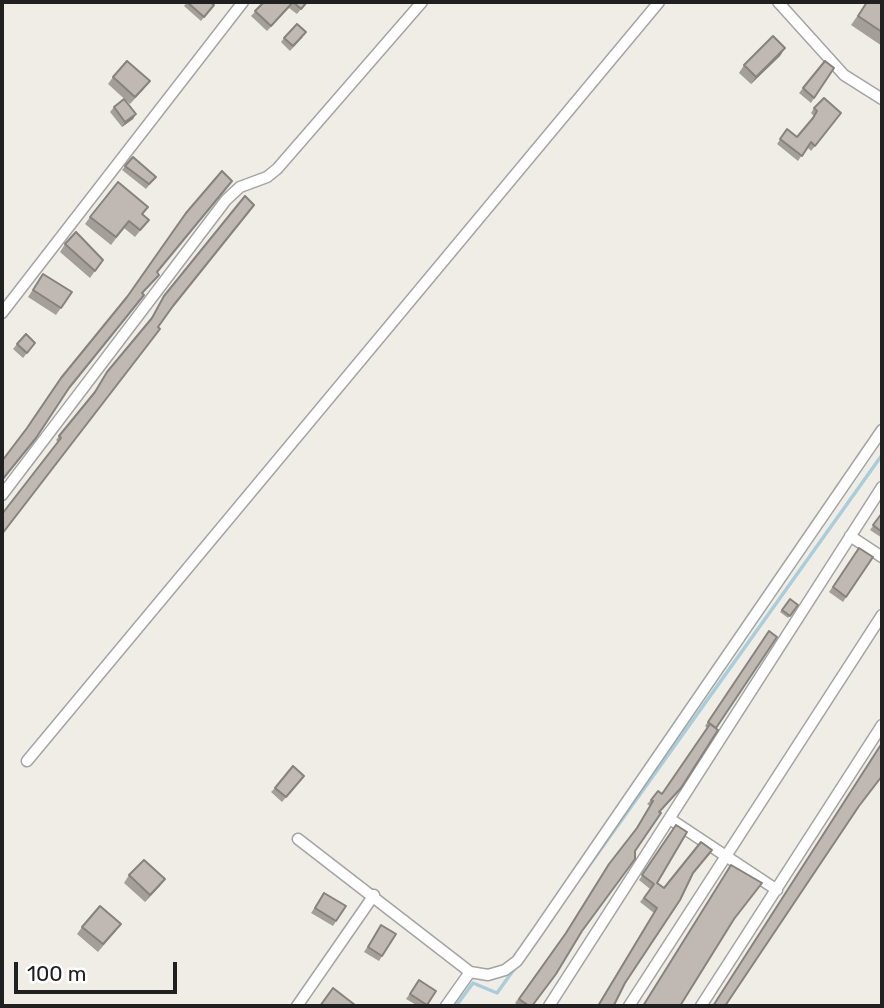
<!DOCTYPE html>
<style>
body{margin:0}
#map{position:relative;width:884px;height:1008px;overflow:hidden;background:#f0ede7;font-family:Rubik,sans-serif}
canvas{display:block}
.frame{position:absolute;inset:0;border:4px solid #202020;pointer-events:none}
.scale{position:absolute;left:14px;top:962px;width:163px;height:32px;box-sizing:border-box;border:4px solid #202020;border-top:0;padding-left:9px;font-size:21px;line-height:24px;white-space:nowrap;color:#202020;-webkit-text-stroke:5px #fff;paint-order:stroke}
</style>
<div id="map">
<canvas width="884" height="1008"></canvas>
<div class="frame"></div>
<div class="scale">100 m</div>
</div>
<script>
const ctx = document.querySelector('canvas').getContext('2d');
ctx.lineJoin = 'round';
const toPath = rows => new Path2D(rows.map(r => 'M' + r).join(''));
function strokePath(path, color, width, dash) { ctx.strokeStyle = color; ctx.lineWidth = width; ctx.lineCap = dash ? 'butt' : 'round'; ctx.setLineDash(dash || []); ctx.stroke(path); }
function paint(path, color) { ctx.fillStyle = color; ctx.fill(path, 'evenodd'); }
strokePath(toPath([
 [581,877,882,455],
 [456,1006,473,983,497,993,515,968]
]), '#aacdda', 3.5);
const street = toPath([
 [778,2,844,75,882,99],
 [2,313,243,2],
 [2,495,226,200,240,187,267,177,277,169,422,2],
 [850,536,882,557],
 [27,761,659,2],
 [670,819,777,890],
 [298,839,470,972,488,975,505,970,517,961,538,931,882,430],
 [297,1006,374,895],
 [446,1006,470,972],
 [549,1006,882,487],
 [629,1006,882,615],
 [701,1006,882,725]
]);
strokePath(street, '#a4a4a4', 13);
strokePath(street, '#fff', 10);
paint(toPath([
 [187,2,214,5,201,21,184,6],
 [264,2,307,2,297,14,289,8,267,31,251,16],
 [867,2,882,2,882,46,851,25],
 [303,37,290,51,281,42,284,38],
 [785,48,780,56,751,84,739,73,744,65],
 [834,68,811,103,799,93,803,88],
 [113,77,144,89,130,104,108,84],
 [114,107,136,114,133,119,122,127,110,112],
 [814,108,838,118,811,151,807,147,798,161,777,144,787,129,797,137,814,116,811,113],
 [133,157,156,177,146,189,122,170],
 [245,196,58,442,56,440,59,436,93,394,150,320,164,296],
 [143,215,149,220,135,237,124,228,111,245,85,224,90,217],
 [65,244,103,260,90,278,60,252],
 [43,274,72,292,56,315,28,297],
 [35,343,23,358,13,349,17,344],
 [882,513,882,538,870,530],
 [859,548,873,557,843,602,829,592],
 [790,599,798,605,788,618,780,612],
 [769,631,716,729,677,792,659,812,635,851,532,1006,519,1006,515,1003,563,937,635,830,650,806,647,804,651,800,662,794,707,728,705,726],
 [301,780,282,802,271,792,275,788],
 [676,825,657,883,664,888,692,875,597,1006,654,913,640,902,650,889,639,880],
 [129,875,165,879,145,902,124,883],
 [324,893,346,906,333,926,311,913],
 [381,925,396,934,379,961,364,952],
 [82,927,116,931,98,952,77,934],
 [419,980,436,991,426,1006,418,1006,406,999]
]), '#a59f9a');
paint(toPath([
 [785,48,780,56,751,84,756,77],
 [136,114,133,119,122,127,125,122],
 [165,879,160,886,145,902,150,895]
]), '#86827d');
const building = toPath([
 [187,2,210,2,214,5,204,17,187,2],
 [264,2,307,2,301,9,293,2,271,26,255,11,264,2],
 [867,2,882,2,882,32,858,16,867,2],
 [297,24,306,32,293,46,284,38,297,24],
 [773,36,785,48,756,77,744,65,773,36],
 [127,61,150,81,135,97,113,77,127,61],
 [825,61,834,68,814,98,803,88,825,61],
 [824,98,841,113,815,146,811,142,802,156,780,139,787,129,797,137,813,118,817,111,814,108,824,98],
 [124,99,136,114,125,122,114,107,124,99],
 [133,157,156,177,149,184,125,166,133,157],
 [222,171,232,181,157,272,159,275,142,293,144,295,69,388,36,438,2,480,2,461,27,428,61,378,127,297,186,213,222,171],
 [118,182,148,207,142,214,149,220,140,230,129,221,116,237,90,217,118,182],
 [245,196,254,205,173,306,158,327,160,329,2,534,2,514,61,438,59,436,95,392,107,372,152,318,164,296,245,196],
 [76,232,103,260,95,271,65,244,76,232],
 [43,274,72,292,61,308,33,290,43,274],
 [26,334,35,343,27,353,17,344,26,334],
 [882,513,882,532,873,525,882,513],
 [859,548,873,557,846,597,833,587,859,548],
 [790,599,798,605,790,616,782,610,790,599],
 [769,631,777,637,716,728,708,722,769,631],
 [710,724,718,730,681,788,659,812,661,813,635,851,635,859,582,931,556,974,532,1006,529,1006,519,999,566,933,609,864,637,828,653,801,651,800,658,791,662,794,710,724],
 [882,743,882,776,859,806,725,1006,713,1006,882,743],
 [293,766,304,776,286,797,275,788,293,766],
 [676,825,687,832,657,883,664,888,701,842,712,850,693,873,680,900,625,983,614,1005,616,1006,598,1006,657,908,644,898,654,884,642,875,676,825],
 [144,860,165,879,150,895,129,875,144,860],
 [731,865,762,883,734,919,680,1006,643,1006,731,865],
 [324,893,346,906,336,921,315,908,324,893],
 [100,906,121,924,103,944,82,927,100,906],
 [381,925,396,934,382,956,368,947,381,925],
 [419,980,436,991,427,1005,410,994,419,980],
 [333,988,355,1005,354,1006,320,1006,333,988]
]);
paint(building, '#c0b9b3');
strokePath(building, '#86827d', 2);
</script>
